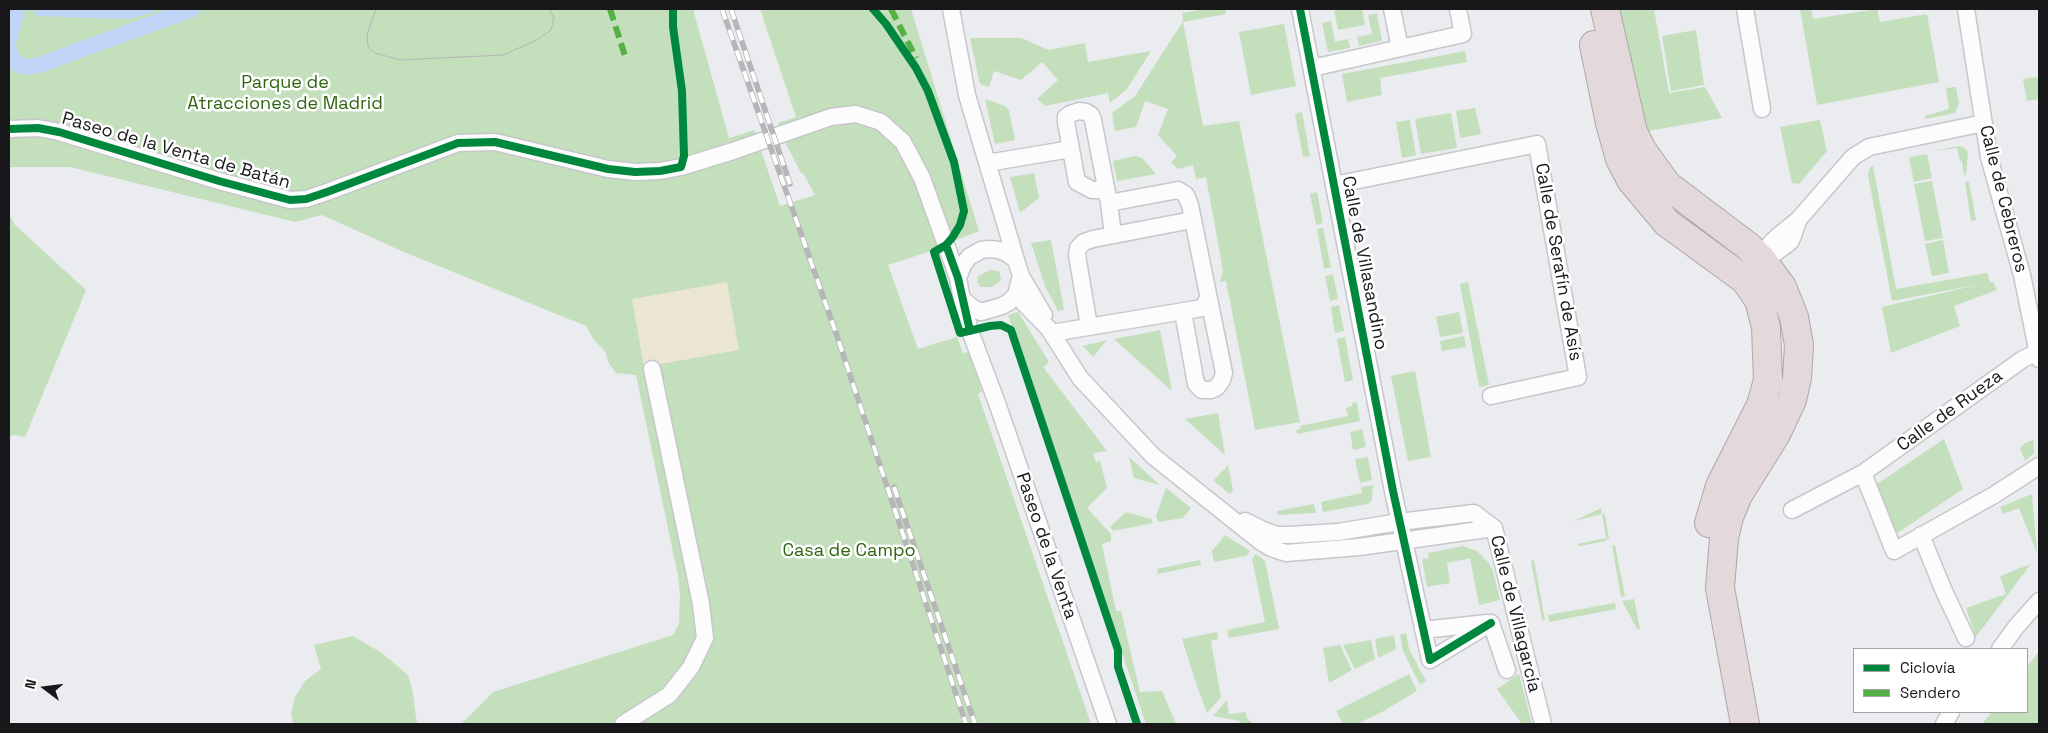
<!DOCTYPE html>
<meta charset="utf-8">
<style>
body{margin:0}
#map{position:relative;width:2048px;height:733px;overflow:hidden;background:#ebecf0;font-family:"Space Grotesk",sans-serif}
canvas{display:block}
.frame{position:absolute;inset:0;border:10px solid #18181a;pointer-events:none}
.legend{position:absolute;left:1853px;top:648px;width:175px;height:65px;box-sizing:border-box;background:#fff;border:1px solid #a3a3a3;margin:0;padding:6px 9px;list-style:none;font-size:15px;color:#18181a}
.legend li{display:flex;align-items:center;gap:10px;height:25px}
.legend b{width:25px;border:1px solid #a3a3a3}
.north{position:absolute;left:20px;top:663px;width:50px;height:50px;-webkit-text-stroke:4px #fff;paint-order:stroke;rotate:285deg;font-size:14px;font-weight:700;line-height:20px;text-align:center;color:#18181a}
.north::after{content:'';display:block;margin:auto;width:18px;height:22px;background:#18181a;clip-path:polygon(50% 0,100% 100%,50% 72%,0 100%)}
</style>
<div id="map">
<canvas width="2048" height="733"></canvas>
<div class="frame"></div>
<ul class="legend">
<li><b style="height:6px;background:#00873e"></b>Ciclovía</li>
<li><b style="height:6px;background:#55b145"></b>Sendero</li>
</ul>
<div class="north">N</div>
</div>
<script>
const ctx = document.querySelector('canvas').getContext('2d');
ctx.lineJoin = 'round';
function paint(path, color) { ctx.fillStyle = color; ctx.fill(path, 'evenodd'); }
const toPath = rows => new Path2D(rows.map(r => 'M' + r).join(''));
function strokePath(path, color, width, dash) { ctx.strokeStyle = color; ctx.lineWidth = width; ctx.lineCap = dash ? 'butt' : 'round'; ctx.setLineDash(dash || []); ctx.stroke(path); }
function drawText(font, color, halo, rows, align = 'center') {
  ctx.font = font + ' "Space Grotesk",sans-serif'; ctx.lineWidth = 5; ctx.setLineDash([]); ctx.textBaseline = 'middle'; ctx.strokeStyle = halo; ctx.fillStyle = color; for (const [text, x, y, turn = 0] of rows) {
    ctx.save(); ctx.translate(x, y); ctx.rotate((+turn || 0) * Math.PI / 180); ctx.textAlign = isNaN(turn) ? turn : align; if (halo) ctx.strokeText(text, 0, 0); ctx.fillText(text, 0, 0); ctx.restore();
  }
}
paint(toPath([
 [9,9,693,9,729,138,754,130,780,206,815,195,803,173,801,173,786,144,778,123,796,117,760,9,911,9,979,231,930,250,931,251,888,265,918,349,957,337,963,353,969,352,982,392,978,394,1091,724,461,724,493,692,673,635,679,624,680,594,678,576,636,375,616,373,609,364,605,351,594,340,586,326,404,252,322,215,295,222,70,167,9,167],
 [1205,9,1225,9,1226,14,1183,22,1203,126,1239,121,1300,422,1255,430,1226,281,1220,282,1223,271,1206,177,1196,179,1193,165,1178,169,1171,162,1177,156,1158,135,1168,109,1145,101,1136,127,1115,131,1112,113,1135,96,1183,21,1182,13],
 [1334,9,1362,9,1365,25,1338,30],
 [1619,9,1654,9,1669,93,1705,87,1722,118,1643,132],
 [1800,9,1811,9,1813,19,1877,9,1880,22,1927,14,1939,82,1817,105],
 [1377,13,1382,41,1359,46,1357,37,1372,34,1368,15],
 [1331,21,1335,42,1348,39,1350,48,1328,52,1322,23],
 [1284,24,1296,86,1251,95,1239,32],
 [1696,30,1704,85,1671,91,1662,36],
 [970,38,1021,38,1049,50,1085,43,1088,62,1151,51,1127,89,1110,103,1108,93,1045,106,1037,99,1058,80,1042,62,1021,80,994,71,989,87,980,84],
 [1465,51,1467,62,1380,78,1382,95,1347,102,1342,74],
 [2039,77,2039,99,2027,101,2023,79],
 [1956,87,1959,104,1955,113,1925,119,1925,116,1949,109,1946,88],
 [985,99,1005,106,1009,110,1015,140,995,144],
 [1475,108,1481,134,1460,138,1456,111],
 [1302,112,1310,156,1303,157,1295,114],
 [1451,113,1457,148,1421,154,1415,119],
 [1410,120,1416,155,1402,158,1396,122],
 [1820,120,1827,151,1799,184,1792,183,1780,127],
 [1959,146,1963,147,1968,152,1966,175,1964,175,1962,161,1960,161,1957,148,1934,151],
 [1927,154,1932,178,1914,182,1909,157],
 [1135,156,1142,158,1156,174,1117,181,1113,161],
 [1873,166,1896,289,1987,273,1990,282,1993,282,1997,290,1954,306,1960,326,1891,353,1882,307,1981,284,1892,301,1868,175,1870,167],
 [1034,173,1039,198,1020,213,1010,177],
 [1932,181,1943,238,1925,241,1914,184],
 [1965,182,1969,182,1976,220,1971,221],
 [1317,192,1323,223,1316,225,1310,194],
 [9,214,15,225,86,290,25,437,14,435,9,437],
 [1323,228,1331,267,1324,269,1317,229],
 [1051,240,1064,310,1058,311,1045,286,1031,243],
 [1943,240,1949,273,1932,276,1925,244],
 [990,270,999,271,1001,280,992,287,981,287,977,282,978,276],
 [1333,274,1338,299,1330,301,1325,276],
 [1468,282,1489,385,1479,387,1460,284],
 [1339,305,1344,331,1335,333,1331,307],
 [1018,312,1049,362,1043,367,1107,451,1093,453,1096,462,1100,461,1107,488,1087,508,1111,534,1111,541,1102,544,1116,611,1121,611,1140,692,1162,691,1176,724,1146,724,1008,315],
 [1459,312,1463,333,1440,337,1436,317],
 [1160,330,1172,391,1114,339],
 [1464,336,1466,347,1442,351,1440,341],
 [1345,337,1353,380,1345,382,1337,339],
 [1107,340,1093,357,1083,346],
 [1415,371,1431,457,1408,461,1391,376],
 [1357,402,1360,421,1297,434,1296,430,1300,429,1300,426,1348,416,1346,408,1352,406,1352,403],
 [1218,413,1225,455,1185,419],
 [1362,429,1366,447,1353,450,1350,432],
 [1944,439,1963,489,1896,534,1877,484],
 [2033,440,2034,453,2025,461,2020,448,2023,446,2023,444],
 [1129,457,1160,485,1134,478],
 [1368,457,1372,480,1360,483,1355,459],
 [1228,465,1233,490,1230,494,1215,482,1214,480],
 [1373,485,1372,500,1368,504,1323,512,1321,502,1362,493,1361,487],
 [1166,488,1191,508,1183,518,1158,522,1156,516],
 [2032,494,2037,553,2019,508,2003,514,2000,507],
 [1314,504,1316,513,1278,515,1277,511],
 [1601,508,1602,514,1605,514,1609,538,1606,539,1606,541,1580,546,1577,544,1606,538,1602,514,1574,521],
 [1126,512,1151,519,1153,523,1113,531,1110,527],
 [1225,535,1250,551,1246,556,1214,562,1212,551],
 [1615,545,1625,596,1621,597,1612,546],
 [1463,546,1477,551,1488,562,1493,571,1500,600,1479,605,1470,558,1447,563,1450,583,1427,587,1422,559,1429,558,1428,553],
 [1256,554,1265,561,1279,629,1229,638,1227,630,1265,622,1252,559],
 [1200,560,1201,565,1158,574,1157,569],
 [1534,560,1545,620,1542,620,1531,561],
 [2031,564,1972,642,1974,632,1966,608,2006,594,2000,576],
 [1634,599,1640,629,1637,629,1622,601],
 [1615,603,1616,609,1549,622,1548,615],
 [1217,632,1218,639,1211,641,1221,697,1207,713,1196,683,1182,639],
 [1406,633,1409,649,1426,681,1420,685,1403,651,1400,635],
 [1394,635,1396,649,1378,658,1375,639],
 [353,636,382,653,408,675,412,688,417,724,293,724,291,713,295,697,305,681,321,669,314,645],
 [1371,640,1375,659,1355,669,1343,645],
 [1340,645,1352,670,1329,683,1323,648],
 [2037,654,2039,654,2039,724,1982,724,1992,712,2027,712,2027,667],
 [1409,674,1417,691,1382,712,1357,724,1343,724,1336,711],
 [1519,674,1532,724,1522,724,1497,689],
 [1227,700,1229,714,1246,712,1247,718,1253,724,1239,724,1240,721,1213,716]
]), '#c3dfbb');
paint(toPath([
 [727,282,739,350,644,367,632,299]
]), '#ebe6d3');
paint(toPath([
 [34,9,154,9,154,12,129,19,35,16]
]), '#c0d4f8');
strokePath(toPath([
 [9,38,17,9],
 [9,49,13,61,19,65,28,67,39,65,192,9]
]), '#c0d4f8', 16);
const minor = toPath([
 [951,9,967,95,1016,260],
 [1300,9,1393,491,1430,660,1491,623],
 [1392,9,1400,48],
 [1745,9,1762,109],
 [1966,9,1989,157,2022,275,2039,359],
 [1312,68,1463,34,1458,9],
 [9,129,38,128,59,132,219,181,290,200,306,199,327,192,458,143,495,142,608,169,635,172,660,171,681,167,733,151,831,117,856,114,881,122,903,142,922,178,958,278],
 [987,163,1071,149],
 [1334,185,1537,144,1578,377,1491,396],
 [1106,190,1092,190,1077,182,1066,122,1066,117,1070,114,1079,111,1086,112,1091,115,1093,120,1109,203],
 [1113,235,1109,203,1173,191,1178,190,1186,195,1190,205,1224,373,1222,380,1217,387,1211,390,1202,390,1196,384,1183,312],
 [1768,254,1769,245,1777,237,1798,220,1853,157,1869,147,1984,123],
 [1763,259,1768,254,1775,253,1790,242,1793,236,1798,220],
 [1021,276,1044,315],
 [1016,295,1049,329,1080,378,1153,456,1261,542,1271,548,1286,553,1359,547,1494,528],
 [962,299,973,308,981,312,1002,306,1009,302,1016,295,1021,276,1016,260,1008,254,999,250,989,249,981,250,969,257,963,265,958,278,960,289,962,299,970,331,997,403,1108,724],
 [1089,326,1077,255,1078,248,1084,242,1093,239,1192,220],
 [1052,333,1196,309,1203,308,1208,298],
 [2038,352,2023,359,1863,473,1894,551,1994,495,2039,466],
 [1792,510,1863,473],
 [1245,521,1263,530,1277,535,1290,535,1338,532,1399,522,1474,513,1494,528,1543,724],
 [1921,535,1943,589,1966,638],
 [1491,623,1507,670],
 [1423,630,1487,623],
 [2000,649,2016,627,2039,601],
 [623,724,669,695,691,667,705,638,701,604,652,369],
 [1944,724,1951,712]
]);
const motorway = toPath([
 [1605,9,1633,132,1642,150,1667,185,1749,247,1762,260,1782,287,1794,317,1799,345,1797,378,1792,400,1776,434,1738,495,1729,517,1724,538,1720,588,1745,724],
 [1594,45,1610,123,1620,159,1631,180,1667,223,1745,280,1759,300,1766,327,1768,380,1761,405,1720,486,1709,523]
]);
strokePath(minor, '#c6c7ca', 19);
strokePath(motorway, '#afa6a8', 30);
strokePath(minor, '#fcfcfd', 16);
strokePath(motorway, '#e3d9db', 28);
strokePath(toPath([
 [376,9,367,35,368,47,375,53,400,60,503,55,537,40,551,30,554,18,549,9]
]), '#b6b6b8', 1);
const rail = toPath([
 [722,9,837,336,966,724],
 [731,9,790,184],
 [894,487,975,724]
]);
strokePath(rail, '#b6b6b8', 5.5);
strokePath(rail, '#fff', 4, [11]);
strokePath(toPath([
 [610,9,626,59],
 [891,9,916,58]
]), '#55b145', 6, [12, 6]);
strokePath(toPath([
 [873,9,886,24,916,68,928,91,954,162,964,211,960,225,952,238,946,245,934,252,960,333,990,326,1001,325,1011,330,1118,650,1118,667,1137,724],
 [1300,9,1393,491,1430,660,1491,623],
 [9,129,38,128,59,132,219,181,290,200,306,199,327,192,458,143,495,142,608,169,635,172,660,171,681,167,684,156,682,91,673,27,673,9],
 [946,245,958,278,970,331]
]), '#00873e', 8);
drawText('18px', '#2f6510', '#fff', [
 ["Parque de",285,83],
 ["Atracciones de Madrid",285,104],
 ["Casa de Campo",849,551]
]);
drawText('18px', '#18181a', '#fff', [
 ["Paseo de la Venta de Batán",176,151,16],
 ["Calle de Cebreros",2003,199,76],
 ["Calle de Serafín de Asís",1558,262,80],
 ["Calle de Villasandino",1364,263,79],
 ["Calle de Rueza",1950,411,-36],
 ["Paseo de la Venta",1046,546,71],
 ["Calle de Villagarcía",1515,614,76]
]);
</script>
